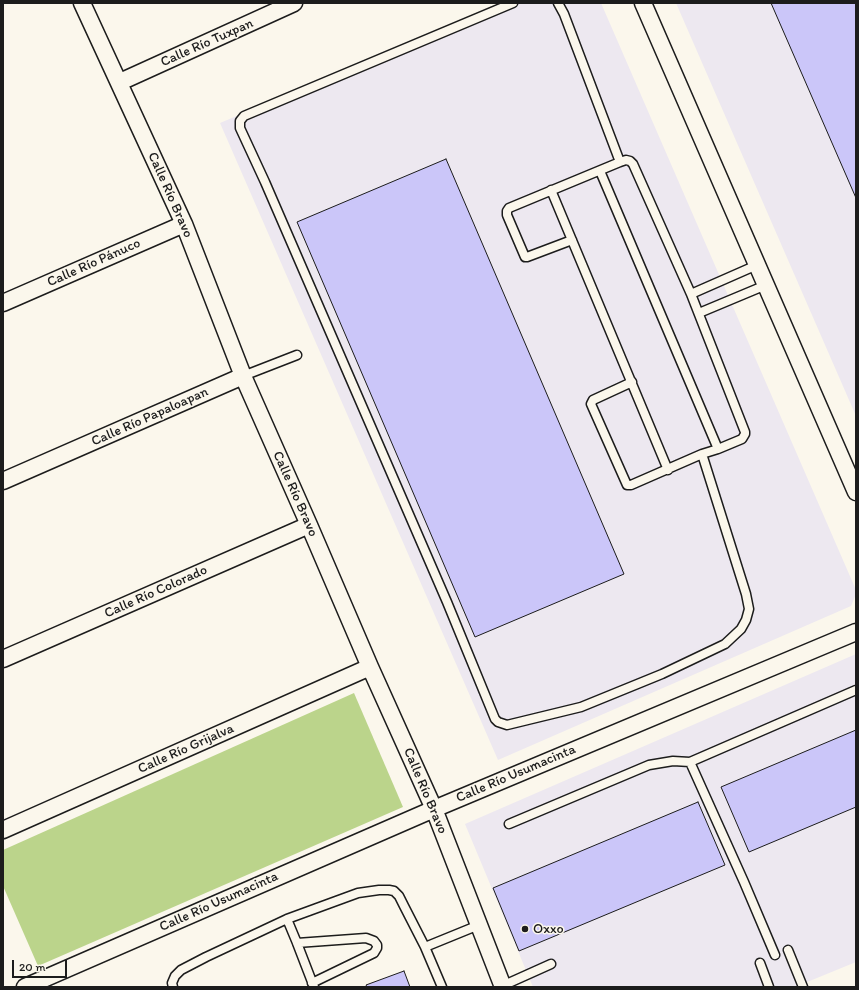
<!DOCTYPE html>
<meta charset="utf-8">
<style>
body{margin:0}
#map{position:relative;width:859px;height:990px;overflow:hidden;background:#fbf7ec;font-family:Itim,sans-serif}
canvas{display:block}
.frame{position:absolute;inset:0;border:4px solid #1c1c1c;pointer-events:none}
.scale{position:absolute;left:12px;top:960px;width:55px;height:18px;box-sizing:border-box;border:2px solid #1c1c1c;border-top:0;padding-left:5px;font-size:12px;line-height:14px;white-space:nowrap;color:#1c1c1c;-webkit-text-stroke:3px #fbf7ec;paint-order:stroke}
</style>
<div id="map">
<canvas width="859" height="990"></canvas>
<div class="frame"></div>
<div class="scale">20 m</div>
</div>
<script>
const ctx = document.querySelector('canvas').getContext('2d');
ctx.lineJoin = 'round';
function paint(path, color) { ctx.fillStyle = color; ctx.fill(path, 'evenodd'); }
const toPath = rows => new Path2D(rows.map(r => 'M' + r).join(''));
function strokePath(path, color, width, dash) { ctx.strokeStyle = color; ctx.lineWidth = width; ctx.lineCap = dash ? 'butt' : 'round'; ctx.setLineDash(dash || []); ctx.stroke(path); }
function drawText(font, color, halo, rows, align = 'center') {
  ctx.font = font + ' Itim,sans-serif'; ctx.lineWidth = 3; ctx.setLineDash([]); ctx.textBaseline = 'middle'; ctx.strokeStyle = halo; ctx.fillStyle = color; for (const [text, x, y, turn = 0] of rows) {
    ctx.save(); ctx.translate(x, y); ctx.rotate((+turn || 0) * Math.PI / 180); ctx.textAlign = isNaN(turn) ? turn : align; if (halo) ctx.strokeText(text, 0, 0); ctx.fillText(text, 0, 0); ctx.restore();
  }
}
paint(toPath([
 [505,3,601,3,856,590,856,594,851,606,498,760,220,123],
 [676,3,856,3,856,417,856,416],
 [856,654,856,962,795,987,533,987,465,824]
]), '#ede8f0');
paint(toPath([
 [354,693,403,807,38,966,3,886,3,850]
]), '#bbd48b');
const building = toPath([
 [771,3,856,3,856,198,771,3],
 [446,159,624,574,475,637,297,222,446,159],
 [856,730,856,807,749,852,721,787,856,730],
 [698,802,725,865,519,951,493,888,698,802],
 [404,971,410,987,367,987,366,985,404,971]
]);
paint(building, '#cbc6f9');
strokePath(building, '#1c1c1c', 1);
const lane = toPath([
 [513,3,244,116,240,121,240,128,265,182,447,602,495,719,498,722,507,725,581,707,662,674,725,644,741,629,746,620,749,609,746,594,702,454],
 [558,3,564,14,620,162],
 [600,171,718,449],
 [551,190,668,470],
 [572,240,527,257,525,257,507,215,507,211,509,208,620,162,626,160,630,161,633,164,691,294,745,432,745,434,742,439,718,449,702,454,631,485,627,485,591,404,593,400,632,382],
 [691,294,757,265],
 [699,313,766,285],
 [243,376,297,355],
 [690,762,744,882,775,955],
 [509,824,649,765,673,761,690,762,856,690],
 [287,919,297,943,314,987],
 [297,943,366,938,374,941,377,945,377,948,374,953,312,983],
 [788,950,803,987],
 [760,963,769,987],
 [502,986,551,964],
 [173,987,172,983,175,976,181,970,206,957,287,919,358,893,379,890,389,890,394,891,399,896,404,906,425,947],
 [442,987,425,947,479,925]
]);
const street = toPath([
 [82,3,184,224,243,376,309,525,370,667,434,809,503,987],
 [643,3,856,492],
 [120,82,294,3],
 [3,303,184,224],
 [3,481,243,376],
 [3,659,309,525],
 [3,830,370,667],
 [25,987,434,809,856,632]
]);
strokePath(lane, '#1c1c1c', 11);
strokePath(street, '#1c1c1c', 19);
strokePath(lane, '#fbf7ec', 8);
strokePath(street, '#fbf7ec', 16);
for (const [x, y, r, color] of [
 [525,929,4,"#1c1c1c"]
]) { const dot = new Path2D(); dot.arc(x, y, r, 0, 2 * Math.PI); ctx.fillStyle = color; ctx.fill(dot); strokePath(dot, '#fbf7ec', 1.5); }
drawText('14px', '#1c1c1c', '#fbf7ec', [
 ["Calle Río Tuxpan",207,43,-24],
 ["Calle Río Bravo",170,195,66],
 ["Calle Río Pánuco",94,263,-24],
 ["Calle Río Papaloapan",150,417,-24],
 ["Calle Río Bravo",295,494,66],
 ["Calle Río Colorado",156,592,-24],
 ["Calle Río Grijalva",186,749,-24],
 ["Calle Río Usumacinta",516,774,-23],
 ["Calle Río Bravo",425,791,67],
 ["Calle Río Usumacinta",219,902,-24]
]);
drawText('14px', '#1c1c1c', '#fbf7ec', [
 ["Oxxo",533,929]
], 'left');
</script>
